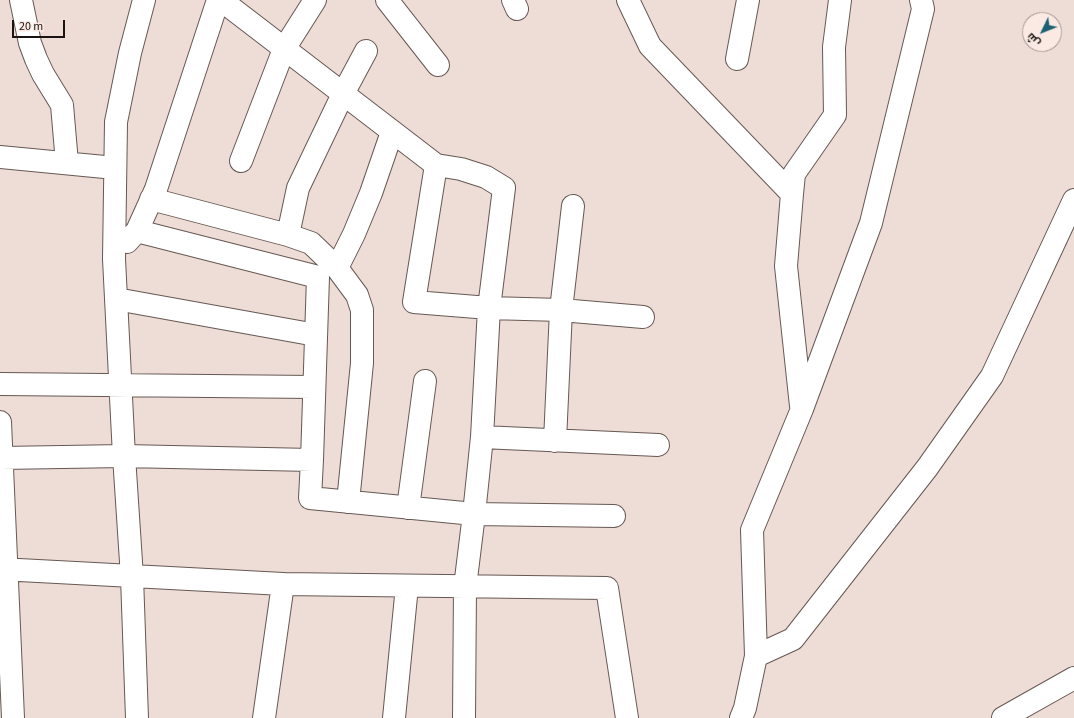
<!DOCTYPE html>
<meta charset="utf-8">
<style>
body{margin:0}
#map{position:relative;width:1074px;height:718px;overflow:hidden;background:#eeddd7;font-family:"Source Sans 3",Cairo,sans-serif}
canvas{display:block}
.north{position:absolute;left:1022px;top:12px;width:40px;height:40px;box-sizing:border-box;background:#fbeae4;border:1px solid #a19490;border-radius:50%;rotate:227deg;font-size:11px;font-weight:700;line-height:16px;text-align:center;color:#191311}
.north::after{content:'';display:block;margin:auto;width:14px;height:18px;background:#1d6073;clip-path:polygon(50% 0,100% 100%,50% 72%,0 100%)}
.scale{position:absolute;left:12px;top:20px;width:53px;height:18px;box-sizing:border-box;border:2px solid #191311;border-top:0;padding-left:5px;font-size:12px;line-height:14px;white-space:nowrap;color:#191311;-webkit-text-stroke:3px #fbeae4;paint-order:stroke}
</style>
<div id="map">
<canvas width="1074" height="718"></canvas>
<div class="north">ش</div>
<div class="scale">20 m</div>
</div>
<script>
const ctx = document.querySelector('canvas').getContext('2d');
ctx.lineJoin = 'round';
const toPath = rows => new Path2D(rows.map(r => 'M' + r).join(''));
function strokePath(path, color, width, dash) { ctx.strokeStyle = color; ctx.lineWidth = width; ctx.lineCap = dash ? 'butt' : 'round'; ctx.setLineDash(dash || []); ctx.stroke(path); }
const minor = toPath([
 [21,0,30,43,36,59,43,74,62,105,67,163],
 [221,0,436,165,461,169,486,177,504,188,489,308,482,437,474,514,465,587,464,718],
 [387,0,438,65],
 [513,0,517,9],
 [628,0,650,46,792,194],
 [737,59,748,0],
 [0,157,115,168],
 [241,161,284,49,315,0],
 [436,165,414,302,489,308,561,310,643,317],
 [151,199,288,235,311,243,337,268,357,295,362,310,362,363,348,502],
 [288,235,298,188,343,94,366,51],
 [127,242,137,231,156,189,218,0],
 [337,268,354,234,371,193,392,132],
 [116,299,316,335],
 [0,384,314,387],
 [801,406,786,266,792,194,794,174,835,115,834,47,840,0],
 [0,422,13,718],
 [482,437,658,445],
 [555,441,561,310,573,206],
 [1,458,124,456,312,460,318,277,137,231],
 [312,460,310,498,474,514,614,516],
 [408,508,425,381],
 [0,569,283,584,607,588,627,718],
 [756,656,793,639,927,468,992,376,1074,200],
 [137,718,132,577,124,456,114,259,116,122,130,53,144,0],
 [264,718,283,584],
 [394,718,407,586],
 [741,718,745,708,756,656,752,530,802,409,871,223,923,9,921,0],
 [1003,718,1074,678]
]);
strokePath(minor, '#665853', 24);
strokePath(minor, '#fff', 22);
</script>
